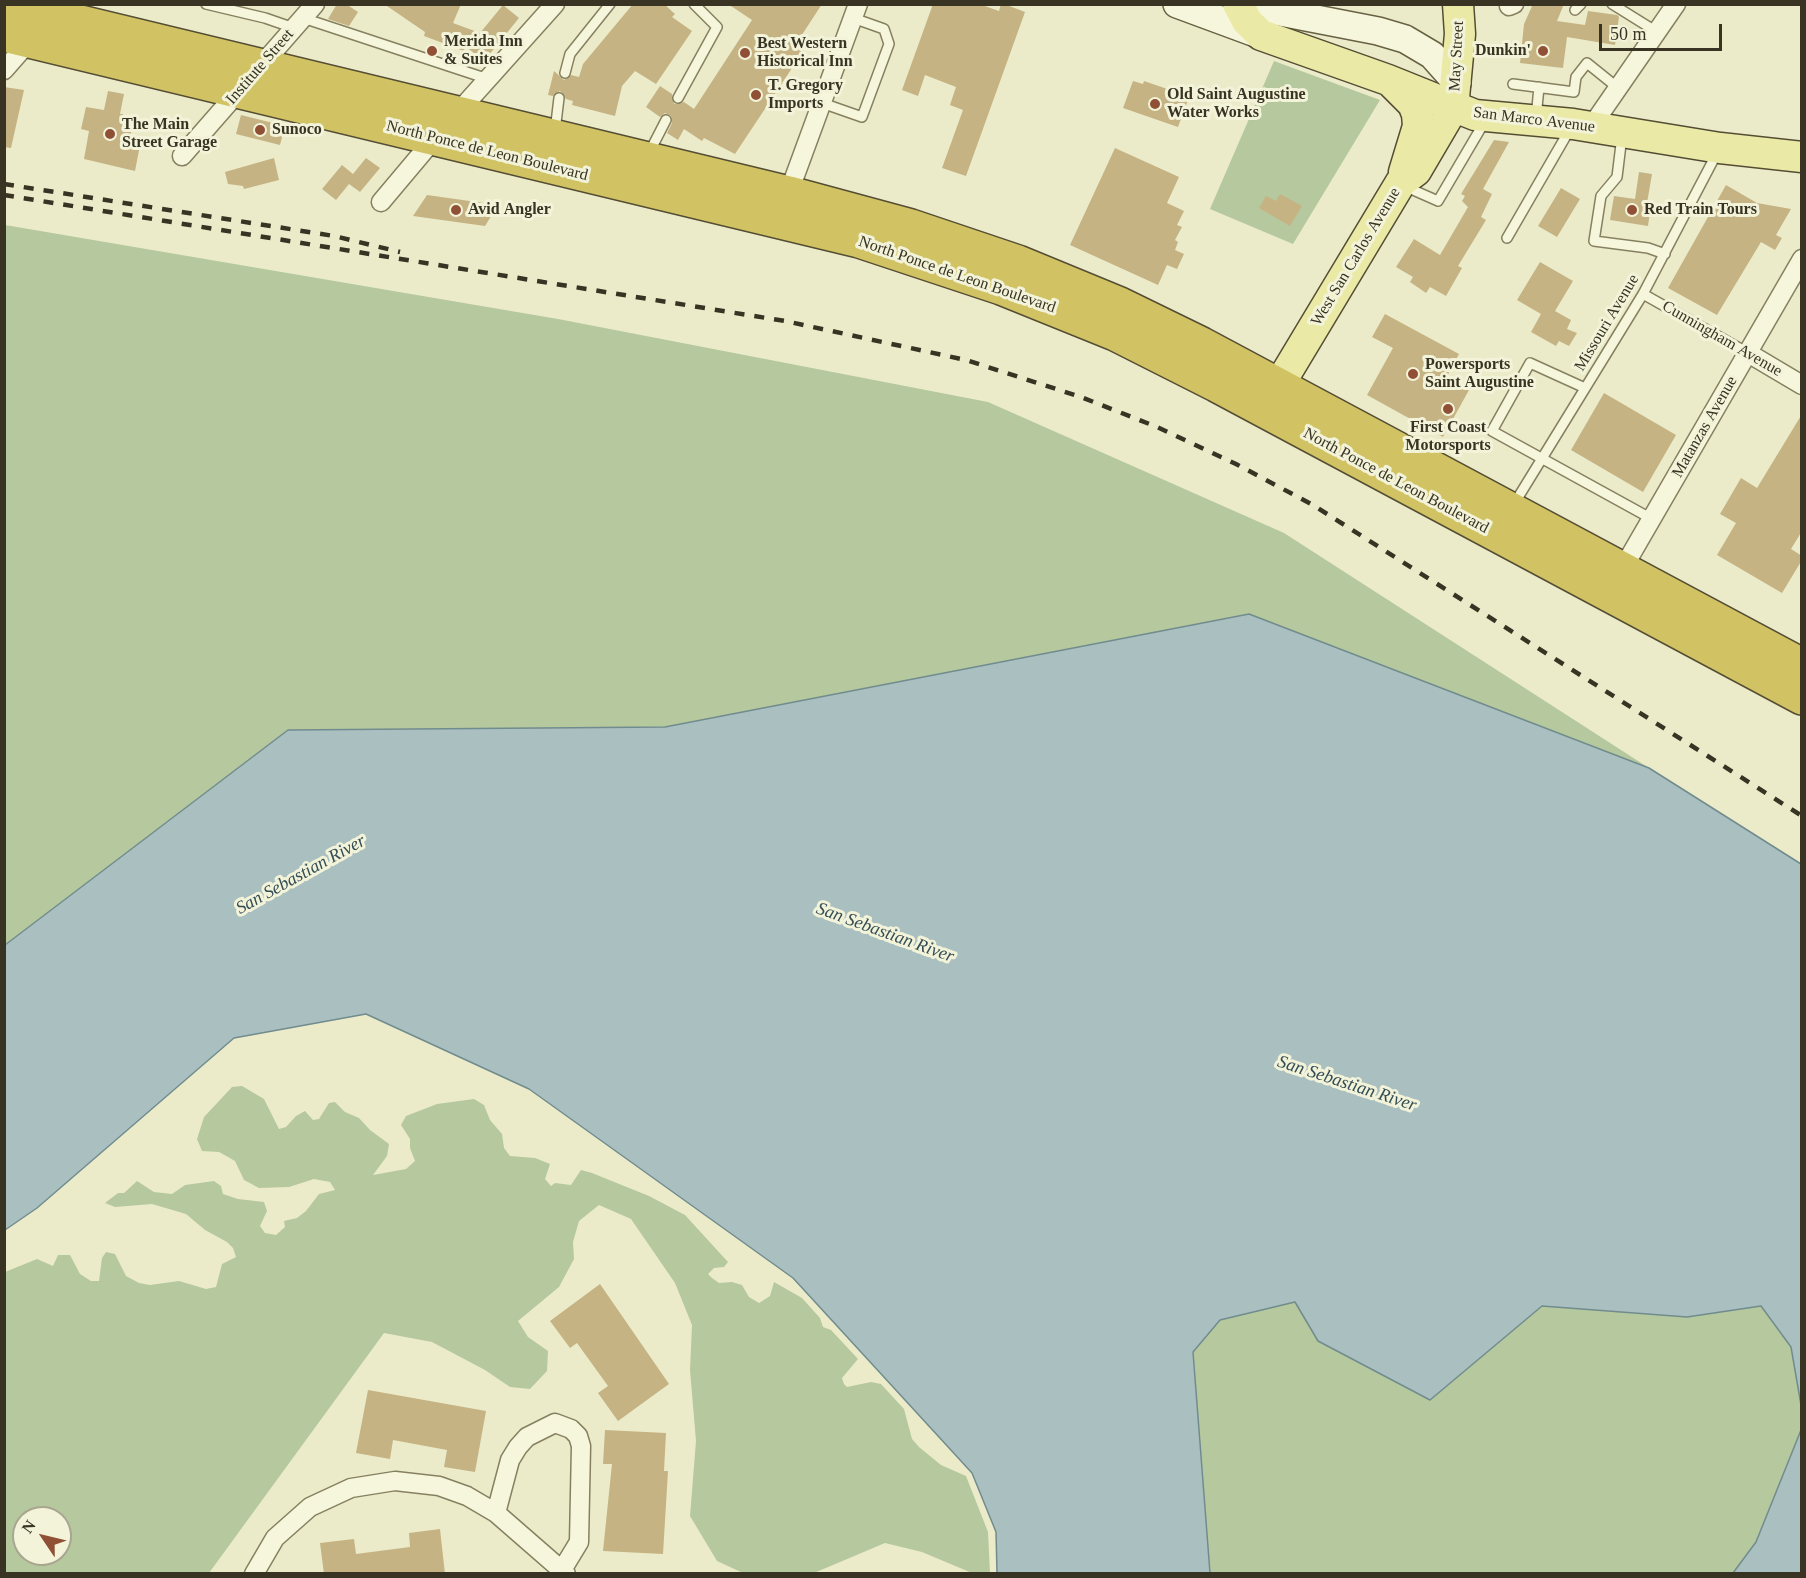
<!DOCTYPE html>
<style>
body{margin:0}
#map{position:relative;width:1806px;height:1578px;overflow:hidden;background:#ebebca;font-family:Georgia,serif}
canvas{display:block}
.frame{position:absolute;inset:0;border:6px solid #383322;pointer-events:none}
.north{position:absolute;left:12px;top:1506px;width:60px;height:60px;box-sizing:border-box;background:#f2f3d9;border:2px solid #a8a690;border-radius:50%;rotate:305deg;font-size:16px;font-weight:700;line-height:24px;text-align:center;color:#383322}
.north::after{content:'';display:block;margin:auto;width:21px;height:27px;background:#8f5035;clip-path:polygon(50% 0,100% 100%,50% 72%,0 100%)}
.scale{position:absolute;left:1599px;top:24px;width:123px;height:27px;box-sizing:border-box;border:3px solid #383322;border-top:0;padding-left:8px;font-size:18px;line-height:21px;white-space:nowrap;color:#383322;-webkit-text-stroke:4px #f2f3d9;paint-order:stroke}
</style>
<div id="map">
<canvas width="1806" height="1578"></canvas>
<div class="frame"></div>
<div class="north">N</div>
<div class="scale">50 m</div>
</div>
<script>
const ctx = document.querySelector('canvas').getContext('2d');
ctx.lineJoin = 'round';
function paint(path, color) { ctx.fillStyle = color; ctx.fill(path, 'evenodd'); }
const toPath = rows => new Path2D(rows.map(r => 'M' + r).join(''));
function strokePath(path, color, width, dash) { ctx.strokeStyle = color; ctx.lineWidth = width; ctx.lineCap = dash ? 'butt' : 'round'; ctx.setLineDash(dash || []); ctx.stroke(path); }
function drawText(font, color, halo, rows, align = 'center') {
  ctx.font = font + ' Georgia,serif'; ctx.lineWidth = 6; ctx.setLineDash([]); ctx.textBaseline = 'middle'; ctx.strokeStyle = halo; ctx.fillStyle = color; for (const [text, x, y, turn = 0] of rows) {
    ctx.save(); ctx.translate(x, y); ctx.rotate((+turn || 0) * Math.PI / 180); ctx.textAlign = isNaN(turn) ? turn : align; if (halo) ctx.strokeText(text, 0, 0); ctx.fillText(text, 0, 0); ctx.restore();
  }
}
paint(toPath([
 [1274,61,1380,100,1293,244,1210,209],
 [5,225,558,319,988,402,1284,533,1649,768,1249,614,665,727,288,730,5,945],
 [242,1086,264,1099,279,1129,286,1127,296,1116,305,1111,313,1120,319,1119,329,1103,335,1102,345,1112,359,1118,370,1130,389,1144,387,1156,373,1175,406,1169,415,1161,410,1148,410,1139,401,1125,406,1116,437,1104,474,1099,484,1105,490,1120,502,1134,504,1148,510,1156,535,1158,550,1164,545,1179,551,1186,555,1183,571,1185,581,1170,592,1173,649,1196,685,1215,728,1262,724,1267,714,1268,708,1274,712,1278,719,1283,732,1282,742,1285,749,1297,759,1303,770,1296,774,1282,802,1298,820,1318,823,1327,831,1330,858,1359,842,1378,844,1384,847,1387,871,1382,881,1384,904,1409,912,1439,919,1447,941,1465,966,1476,988,1532,990,1573,972,1573,922,1552,885,1543,814,1573,743,1573,717,1561,690,1516,696,1441,690,1370,692,1325,675,1283,631,1219,599,1205,579,1221,573,1242,574,1259,559,1287,518,1321,528,1337,548,1351,547,1371,530,1389,510,1387,485,1370,432,1342,384,1333,209,1573,5,1573,5,1272,37,1259,53,1266,58,1255,70,1255,80,1274,91,1281,99,1281,102,1258,106,1252,115,1254,126,1276,139,1283,150,1285,179,1281,206,1289,216,1287,222,1264,236,1257,233,1248,227,1242,205,1230,186,1214,152,1204,115,1207,105,1203,118,1193,124,1193,137,1181,154,1192,172,1194,185,1185,214,1181,221,1186,223,1194,238,1199,264,1202,267,1211,260,1226,265,1233,276,1235,285,1227,284,1221,297,1218,306,1211,319,1194,335,1190,330,1182,314,1179,289,1187,259,1188,244,1180,235,1161,228,1157,219,1152,202,1151,197,1139,204,1117,232,1087],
 [24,1518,60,1518,60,1554,24,1554],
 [1295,1302,1318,1341,1430,1400,1542,1306,1687,1317,1761,1306,1791,1347,1801,1405,1801,1430,1756,1542,1733,1573,1210,1573,1193,1352,1220,1320]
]), '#b6c89e');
const water = toPath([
 [1249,614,1649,768,1801,864,1801,1405,1791,1347,1761,1306,1687,1317,1542,1306,1430,1400,1318,1341,1295,1302,1220,1320,1193,1352,1210,1573,997,1573,996,1532,972,1473,793,1278,529,1089,366,1014,234,1038,37,1208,5,1230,5,945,288,730,665,727,1249,614],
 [1801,1430,1801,1573,1733,1573,1756,1542,1801,1430]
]);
paint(water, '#aabfc0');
strokePath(water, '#718c8e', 1.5);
paint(toPath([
 [337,4,346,4,358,12,349,26,328,19],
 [384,4,461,4,453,23,480,33,503,5,519,18,484,61,465,46,464,51,424,36,425,32],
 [633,4,664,4,675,14,672,17,692,31,656,84,635,71,622,86,615,116,572,105,573,101,566,99,560,91,553,96,548,95,554,71,564,80,571,75,579,77,583,64],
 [728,4,822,4,796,44,804,50,735,154,704,138,702,141,684,129,678,140,667,133,672,123,671,116,665,113,660,117,646,107,660,86,672,94,674,104,684,102,694,109,752,20],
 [933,4,979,4,999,11,1001,4,1004,4,1025,12,966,176,942,168,963,110,950,105,956,87,925,75,918,96,902,90],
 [1533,4,1564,4,1557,21,1585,25,1588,11,1617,15,1619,17,1615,45,1567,37,1563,68,1520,63,1524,24],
 [1133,81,1143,84,1144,81,1176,92,1174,96,1188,100,1178,127,1123,108],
 [4,87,24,90,11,148,4,147],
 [108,91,124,94,120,114,123,114,122,127,132,128,130,138,141,140,135,171,84,159,89,131,81,129,86,107,104,110],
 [241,115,285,126,280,145,236,134],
 [1494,140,1509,142,1483,189,1492,194,1481,217,1486,220,1458,266,1462,268,1446,296,1430,287,1426,293,1410,282,1413,277,1396,267,1414,239,1440,255,1468,207,1462,201,1465,196,1461,194],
 [1115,148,1179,177,1167,203,1184,211,1177,225,1182,227,1175,240,1178,242,1175,250,1184,254,1177,269,1167,265,1158,285,1070,245],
 [274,158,279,180,244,189,243,186,228,184,225,172],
 [366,158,380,168,360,192,349,184,336,200,322,189,342,165,353,174],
 [1639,172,1652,174,1647,203,1651,204,1648,226,1610,220,1614,196,1635,199],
 [1726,185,1757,203,1791,209,1776,235,1782,238,1775,250,1761,242,1717,315,1668,288],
 [1561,188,1580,199,1557,237,1538,226],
 [1280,194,1302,206,1290,226,1259,208,1266,196,1276,201],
 [427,195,498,205,485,226,413,216],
 [1540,262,1573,281,1555,311,1571,320,1567,329,1577,333,1569,346,1559,341,1556,346,1531,332,1541,314,1517,300],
 [1385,314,1459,354,1446,378,1469,390,1443,437,1367,395,1393,348,1372,337],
 [1604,393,1676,435,1643,492,1571,450],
 [1802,414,1802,531,1791,549,1802,556,1802,560,1782,593,1717,555,1736,523,1720,514,1741,478,1757,488],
 [600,1284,669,1384,618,1421,598,1393,608,1386,577,1343,570,1348,550,1321],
 [368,1390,486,1411,475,1472,444,1467,447,1450,393,1440,390,1459,356,1453],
 [605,1430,666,1433,664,1471,668,1471,663,1554,603,1551,612,1464,603,1464],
 [440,1529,445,1574,324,1574,320,1543,354,1539,356,1554,410,1547,409,1533]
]), '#c5b383');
const lane = toPath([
 [206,4,265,18,294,28],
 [1612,4,1657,32],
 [1575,10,1581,4],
 [303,18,488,79],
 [565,73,570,54,610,4],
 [1513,84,1574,92,1576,77,1587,63,1618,88],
 [678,98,717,27,694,4],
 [822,103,862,117,889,44,884,29,853,18],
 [1536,118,1539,87],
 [555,131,559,98],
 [1622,136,1617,177,1601,196,1594,241,1648,248,1665,254],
 [649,153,666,120],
 [1404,186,1438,201,1485,121],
 [1507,238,1570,129],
 [1643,294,1748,353],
 [1585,388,1530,363,1492,431,1652,519],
 [1514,504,1643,294,1717,153]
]);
const street = toPath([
 [1509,6,1514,4],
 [4,70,32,38],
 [1591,127,1676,4],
 [182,156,315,4],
 [786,200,858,4],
 [381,202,434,139,555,4],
 [1748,353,1802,385],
 [1619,575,1802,259],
 [496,1513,510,1460,518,1447,527,1437,555,1423,571,1429,578,1436,581,1446,579,1542,562,1570],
 [254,1574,275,1538,310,1507,351,1488,395,1481,439,1486,467,1496,496,1513,566,1574]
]);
const secondary = toPath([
 [1177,4,1261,35],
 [1239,4,1378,31,1405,39,1432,55,1457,83]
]);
const primary = toPath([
 [1238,4,1247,21,1261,35,1388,80,1475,115,1573,124,1720,148,1802,157],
 [1393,84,1413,104,1417,114,1418,126,1404,172],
 [1267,405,1401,182,1416,171,1453,108,1460,34,1458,4]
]);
const highway = toPath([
 [6,4,789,193,911,226,1018,262,1120,304,1202,344,1802,665],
 [4,35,859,241,1001,288,1115,334,1216,385,1802,698]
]);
strokePath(lane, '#868060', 12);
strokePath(street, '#868060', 21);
strokePath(secondary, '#686143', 30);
strokePath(primary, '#544d33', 33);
strokePath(highway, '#544d33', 36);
strokePath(lane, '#f6f6dc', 9);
strokePath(street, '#f6f6dc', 18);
strokePath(secondary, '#f6f6dc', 27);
strokePath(primary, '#eaeaa6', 30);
strokePath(highway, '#d1c364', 33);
strokePath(toPath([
 [4,184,334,236,400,252],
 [4,195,785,321,966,360,1081,397,1157,427,1236,464,1313,505,1802,816]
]), '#383322', 4.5, [10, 10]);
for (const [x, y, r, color] of [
 [432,51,6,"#8f5035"],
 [1543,51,6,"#8f5035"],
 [745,53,6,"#8f5035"],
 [756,95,6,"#8f5035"],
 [1155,104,6,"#8f5035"],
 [260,130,6,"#8f5035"],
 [110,134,6,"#8f5035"],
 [456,210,6,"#8f5035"],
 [1632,210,6,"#8f5035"],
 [1413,374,6,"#8f5035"],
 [1448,409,6,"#8f5035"]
]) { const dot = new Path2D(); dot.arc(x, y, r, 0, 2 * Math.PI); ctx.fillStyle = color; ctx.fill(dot); strokePath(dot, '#f2f3d9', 2); }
drawText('bold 16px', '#383322', '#f2f3d9', [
 ["Merida Inn",444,42],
 ["& Suites",444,60],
 ["Best Western",757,44],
 ["Historical Inn",757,62],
 ["Dunkin'",1531,51,"right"],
 ["T. Gregory",768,86],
 ["Imports",768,104],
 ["Old Saint Augustine",1167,95],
 ["Water Works",1167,113],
 ["The Main",122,125],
 ["Street Garage",122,143],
 ["Sunoco",272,130],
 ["Avid Angler",468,210],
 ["Red Train Tours",1644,210],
 ["Powersports",1425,365],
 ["Saint Augustine",1425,383],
 ["First Coast",1448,428,"center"],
 ["Motorsports",1448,446,"center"]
], 'left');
drawText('16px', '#383322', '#f2f3d9', [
 ["May Street",1457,56,-87],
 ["Institute Street",260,67,-49],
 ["San Marco Avenue",1534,120,7],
 ["North Ponce de Leon Boulevard",487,151,14],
 ["West San Carlos Avenue",1356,257,-59],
 ["North Ponce de Leon Boulevard",957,275,19],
 ["Missouri Avenue",1607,323,-59],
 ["Cunningham Avenue",1722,339,30],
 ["Matanzas Avenue",1705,427,-60],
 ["North Ponce de Leon Boulevard",1396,481,28]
]);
drawText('italic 18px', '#334d56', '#f2f3d9', [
 ["San Sebastian River",301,875,-29],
 ["San Sebastian River",885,933,20],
 ["San Sebastian River",1347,1084,18]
]);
</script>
